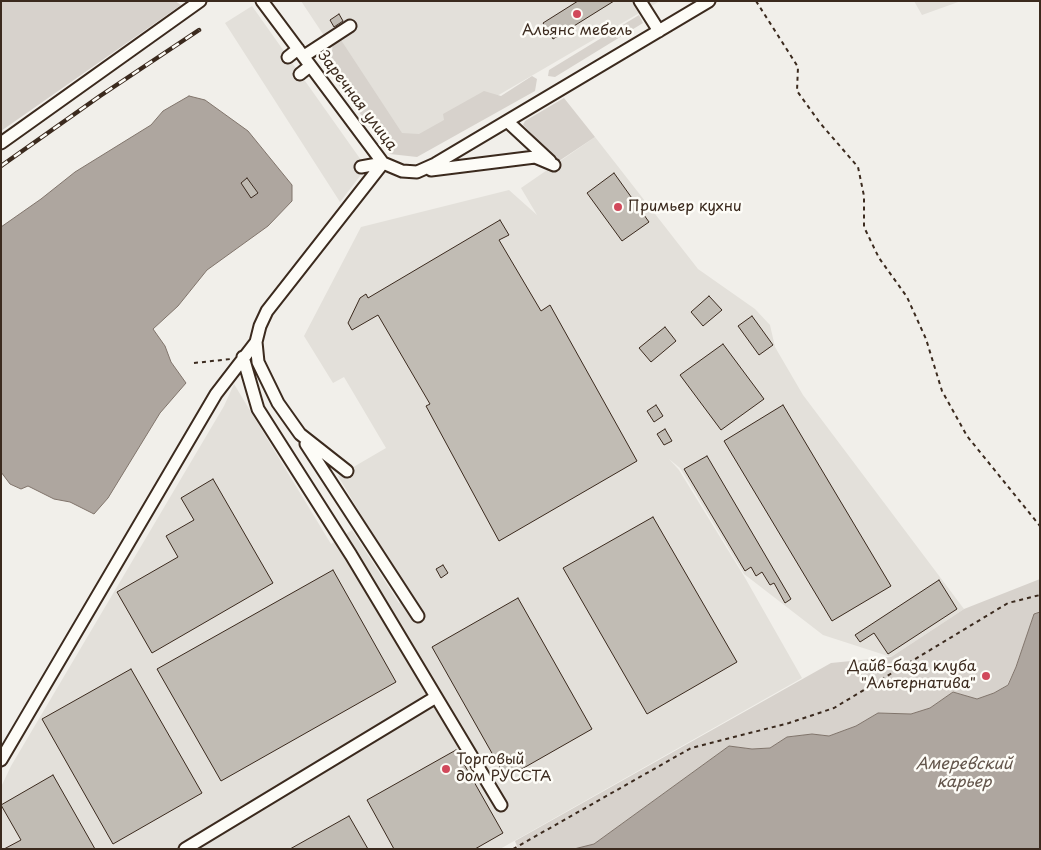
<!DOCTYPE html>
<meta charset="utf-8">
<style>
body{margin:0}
#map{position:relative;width:1041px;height:850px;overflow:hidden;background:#f1efea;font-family:"Playpen Sans",sans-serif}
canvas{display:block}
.frame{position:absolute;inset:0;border:2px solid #3b2a1e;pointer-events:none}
</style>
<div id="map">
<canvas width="1041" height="850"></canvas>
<div class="frame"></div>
</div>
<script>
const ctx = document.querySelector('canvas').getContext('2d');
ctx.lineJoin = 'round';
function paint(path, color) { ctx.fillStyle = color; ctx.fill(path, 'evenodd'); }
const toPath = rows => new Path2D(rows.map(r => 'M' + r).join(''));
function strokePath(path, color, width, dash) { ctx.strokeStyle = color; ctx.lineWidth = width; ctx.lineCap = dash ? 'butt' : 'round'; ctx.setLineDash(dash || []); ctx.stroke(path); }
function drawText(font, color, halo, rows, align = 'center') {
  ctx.font = font + ' "Playpen Sans",sans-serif'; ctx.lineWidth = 5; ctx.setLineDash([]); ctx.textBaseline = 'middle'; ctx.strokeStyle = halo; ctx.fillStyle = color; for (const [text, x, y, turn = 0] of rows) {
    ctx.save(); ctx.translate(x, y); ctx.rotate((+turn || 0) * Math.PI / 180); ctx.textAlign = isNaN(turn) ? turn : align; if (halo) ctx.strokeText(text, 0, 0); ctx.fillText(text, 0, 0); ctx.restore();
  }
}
paint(toPath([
 [301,1,660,1,418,142,394,141],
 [914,1,961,1,922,15],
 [252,6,361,160,360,176,340,202,225,23],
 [595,137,698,269,755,309,770,325,775,347,803,395,964,609,891,657,823,635,744,574,680,468,669,459,679,470,744,576,802,678,500,849,1,849,1,787,11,766,224,406,234,384,331,544,352,530,399,603,410,597,338,476,386,448,344,377,333,383,304,336,361,227,509,190,537,215,521,188]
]), '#e3e0da');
paint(toPath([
 [1,1,175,1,181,5,1,131],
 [639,15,643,23,555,77,548,76,549,70],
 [339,37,402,133,419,134,444,120,443,114,484,91,501,96,532,76,537,79,535,91,417,157,390,154,327,69,335,39],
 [564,98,595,137,559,161,523,125,525,121],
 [1040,579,1040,612,1034,614,1016,667,1007,685,994,693,977,699,953,692,930,708,911,714,878,713,856,726,829,736,812,734,787,737,770,748,752,749,729,746,594,844,574,849,518,849,515,841,831,663,891,657,964,609]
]), '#d7d2cc');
const water = toPath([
 [189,96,205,100,248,131,292,185,292,201,268,226,207,270,178,306,153,329,165,346,171,362,186,383,160,413,108,498,94,514,70,502,54,499,28,486,21,489,10,484,1,472,1,227,41,199,75,172,151,125,163,111,189,96],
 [1040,612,1040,849,574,849,594,844,729,746,752,749,770,748,787,737,812,734,829,736,856,726,878,713,911,714,930,708,953,692,977,699,994,693,1008,685,1016,667,1034,614,1040,612]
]);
paint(water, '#aea69f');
strokePath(water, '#80746b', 1);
const building = toPath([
 [578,1,614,1,553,39,543,23,578,1],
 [339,14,343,21,334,27,330,20,339,14],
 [614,173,649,222,622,241,587,193,614,173],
 [247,178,258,193,251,198,241,183,247,178],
 [500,220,509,235,499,240,541,311,550,305,637,461,499,541,426,406,430,404,378,315,352,330,348,323,360,298,366,294,368,298,500,220],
 [709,296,722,310,703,326,691,312,709,296],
 [752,316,773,345,759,355,738,326,752,316],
 [665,327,676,341,651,362,639,348,665,327],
 [723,344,764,399,721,430,680,375,723,344],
 [656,405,663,416,654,422,647,411,656,405],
 [783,405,891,586,832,621,724,441,783,405],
 [665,429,672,441,664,445,657,434,665,429],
 [707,456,791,599,785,603,774,583,770,585,762,572,756,576,751,567,745,571,684,469,707,456],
 [213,479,273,583,152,653,117,592,178,557,166,536,194,520,181,498,213,479],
 [653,517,737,662,647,714,563,568,653,517],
 [443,565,448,573,441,578,436,569,443,565],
 [333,570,396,682,221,781,157,669,333,570],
 [939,580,957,609,888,654,874,633,860,642,855,635,939,580],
 [518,598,592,729,506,778,432,647,518,598],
 [131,669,202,793,113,844,42,719,131,669],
 [456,750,503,833,475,849,394,849,367,800,456,750],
 [53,775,95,849,4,849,21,840,1,805,53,775],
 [349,816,368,849,290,849,349,816]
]);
paint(building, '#c1bcb4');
strokePath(building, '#3b2a1e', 1);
const minor = toPath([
 [262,1,383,163,402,171,417,172,435,164,709,1],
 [640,1,659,31],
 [304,56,350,26],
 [288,57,298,49],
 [300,74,310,66],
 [508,122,550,161],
 [1,143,200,1],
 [361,167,383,163],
 [431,170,535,157,554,165],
 [243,357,258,409,351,555,501,805],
 [306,444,418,616],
 [347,471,300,434,278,403,258,362,256,342,260,326,267,311,383,163],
 [1,760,216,394,256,342],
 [185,849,436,697]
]);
strokePath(minor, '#3b2a1e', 15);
strokePath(toPath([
 [756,1,798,67,797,91,820,123,858,167,864,196,864,227,879,258,907,297,926,339,942,391,967,436,1040,526],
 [194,363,231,359],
 [513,849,691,748,789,723,834,708,1008,603,1040,595]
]), '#3b2a1e', 2, [4, 4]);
strokePath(minor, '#fdfcf7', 11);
const rail = toPath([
 [1,166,100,96,199,30]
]);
strokePath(rail, '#3b2a1e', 4.5);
strokePath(rail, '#fdfcf7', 2.5, [8]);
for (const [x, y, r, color] of [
 [577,14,5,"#d1495b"],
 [618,207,5,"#d1495b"],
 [986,676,5,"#d1495b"],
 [446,769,5,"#d1495b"]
]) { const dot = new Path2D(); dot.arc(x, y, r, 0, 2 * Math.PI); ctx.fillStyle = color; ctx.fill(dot); strokePath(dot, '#fdfcf7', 2); }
drawText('15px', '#3b2a1e', '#fdfcf7', [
 ["Альянс мебель",577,31,"center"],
 ["Примьер кухни",628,207],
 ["Дайв-база клуба",976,667,"right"],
 ["\"Альтернатива\"",976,684,"right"],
 ["Торговый",456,760],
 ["дом РУССТА",456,777]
], 'left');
drawText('15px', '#3b2a1e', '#fdfcf7', [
 ["Заречная улица",357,101,53]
]);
drawText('italic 16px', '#63554b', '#fdfcf7', [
 ["Амеревский",964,765],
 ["карьер",964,783]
]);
</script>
